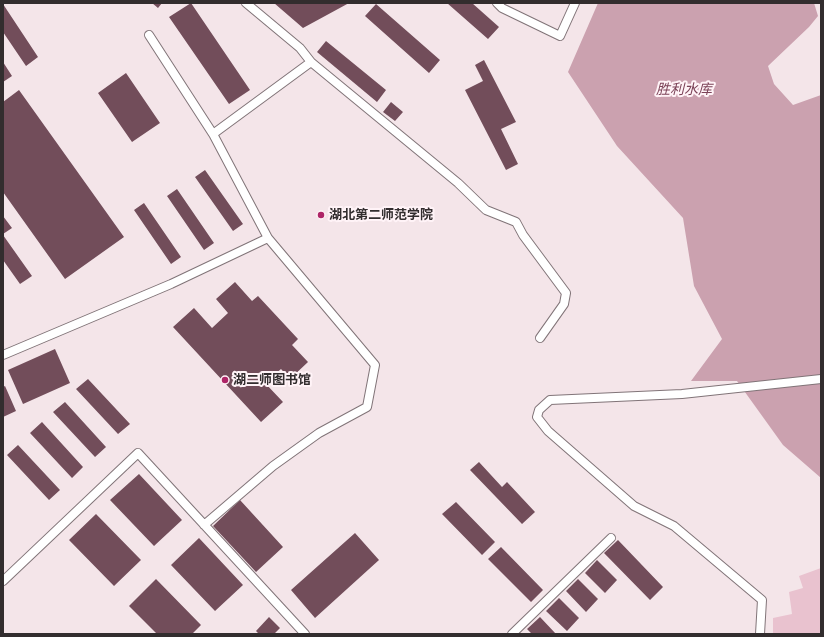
<!DOCTYPE html>
<meta charset="utf-8">
<style>
body{margin:0}
#map{position:relative;width:824px;height:637px;overflow:hidden;background:#f4e5e9;font-family:"IBM Plex Sans",sans-serif}
canvas{display:block}
.frame{position:absolute;inset:0;border:4px solid #322d2e;pointer-events:none}
</style>
<div id="map">
<canvas width="824" height="637"></canvas>
<div class="frame"></div>
</div>
<script>
const ctx = document.querySelector('canvas').getContext('2d');
ctx.lineJoin = 'round';
function paint(path, color) { ctx.fillStyle = color; ctx.fill(path, 'evenodd'); }
const toPath = rows => new Path2D(rows.map(r => 'M' + r).join(''));
function strokePath(path, color, width, dash) { ctx.strokeStyle = color; ctx.lineWidth = width; ctx.lineCap = dash ? 'butt' : 'round'; ctx.setLineDash(dash || []); ctx.stroke(path); }
function drawText(font, color, halo, rows, align = 'center') {
  ctx.font = font + ' "IBM Plex Sans","Noto Sans SC",sans-serif'; ctx.lineWidth = 4; ctx.setLineDash([]); ctx.textBaseline = 'middle'; ctx.strokeStyle = halo; ctx.fillStyle = color; for (const [text, x, y, turn = 0] of rows) {
    ctx.save(); ctx.translate(x, y); ctx.rotate((+turn || 0) * Math.PI / 180); ctx.textAlign = isNaN(turn) ? turn : align; if (halo) ctx.strokeText(text, 0, 0); ctx.fillText(text, 0, 0); ctx.restore();
  }
}
paint(toPath([
 [821,568,821,634,773,634,773,618,792,614,789,592,803,588,799,576]
]), '#e9c2cf');
paint(toPath([
 [598,3,814,3,818,16,809,27,768,66,774,84,793,105,821,95,821,310,820,326,821,328,821,478,783,445,737,381,691,381,722,339,694,286,683,218,617,146,568,72]
]), '#cba1af');
paint(toPath([
 [152,3,162,3,158,8],
 [191,3,250,90,229,104,169,17],
 [274,3,349,3,303,28],
 [447,3,472,3,499,27,488,39],
 [3,4,38,57,26,66,3,32],
 [376,4,440,60,429,73,365,16],
 [326,41,386,90,377,102,317,52],
 [484,60,516,122,501,129,518,164,506,170,465,90,483,81,475,65],
 [3,62,12,76,3,82],
 [126,73,160,123,132,142,98,93],
 [19,90,124,237,65,279,3,192,3,102],
 [391,102,403,112,395,121,383,112],
 [205,170,243,224,233,231,195,177],
 [177,189,214,243,204,250,167,196],
 [144,203,181,257,171,264,134,210],
 [3,216,12,228,3,234],
 [3,235,32,276,20,284,3,260],
 [235,282,252,301,258,296,298,339,292,345,308,362,290,379,281,369,265,383,283,402,261,422,173,327,194,308,212,328,228,313,216,299],
 [55,349,70,383,23,404,8,370],
 [88,379,130,424,118,434,76,389],
 [5,386,16,411,3,417,3,387],
 [65,402,106,447,95,457,53,412],
 [42,422,83,467,72,478,30,433],
 [18,445,60,490,49,500,7,455],
 [479,462,502,487,507,482,535,512,522,524,470,470],
 [139,474,182,520,154,546,110,500],
 [240,500,283,547,256,572,213,526],
 [456,502,495,542,482,555,442,514],
 [96,514,141,560,114,586,69,540],
 [355,533,379,560,315,618,291,590],
 [199,538,243,585,215,611,171,565],
 [618,540,663,587,650,600,604,553],
 [501,547,543,590,531,602,488,559],
 [597,560,617,580,605,593,585,573],
 [156,579,201,625,192,634,157,634,129,606],
 [578,579,598,599,586,612,566,591],
 [559,598,579,618,567,631,546,611],
 [269,617,280,628,274,634,259,634,256,631],
 [540,617,556,634,532,634,527,629]
]), '#724d5a');
const minor = toPath([
 [497,3,502,8,560,36,575,3],
 [149,35,213,134],
 [311,62,458,183,486,210,516,222,523,235,566,293,564,304,540,338],
 [3,355,171,284,268,238,213,134,311,62,300,48,246,3],
 [204,525,273,466,319,433,367,407,375,365,268,238],
 [3,581,138,453,305,634],
 [512,634,611,538],
 [760,634,762,600,674,526,634,506,548,431,537,417,539,410,550,400,682,394,821,379]
]);
strokePath(minor, '#817478', 10);
strokePath(minor, '#fff', 8);
for (const [x, y, r, color] of [
 [321,215,4,"#ae2567"],
 [225,380,4,"#ae2567"]
]) { const dot = new Path2D(); dot.arc(x, y, r, 0, 2 * Math.PI); ctx.fillStyle = color; ctx.fill(dot); strokePath(dot, '#fff3f7', 1.5); }
drawText('bold 13px', '#322d2e', '#fff3f7', [
 ["湖北第二师范学院",329,215],
 ["湖二师图书馆",233,380]
], 'left');
drawText('italic 14px', '#7c4358', '#fff3f7', [
 ["胜利水库",684,90]
]);
</script>
